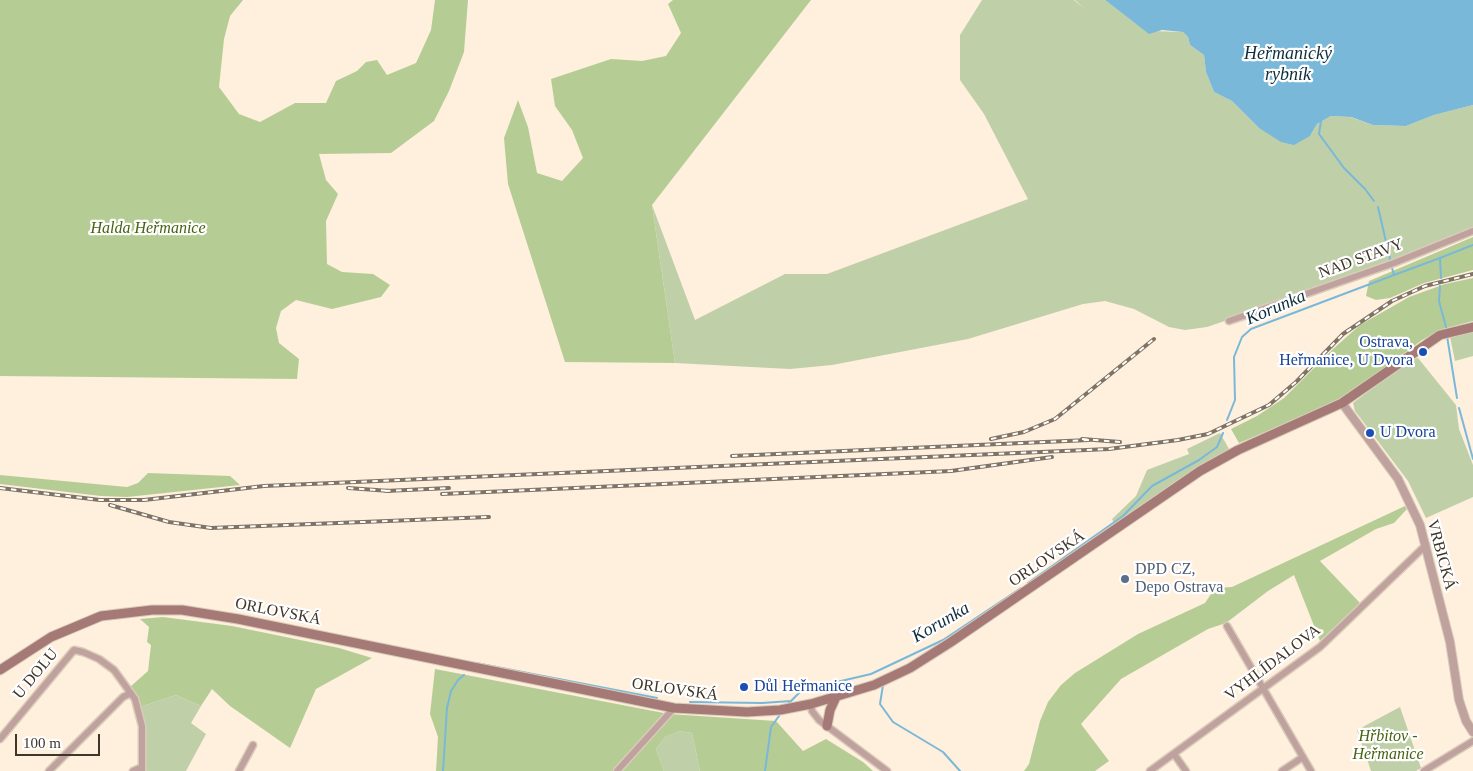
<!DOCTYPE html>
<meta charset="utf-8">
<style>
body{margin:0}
#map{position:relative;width:1473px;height:771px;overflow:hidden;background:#ffefdd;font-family:Georgia,serif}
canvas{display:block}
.scale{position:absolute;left:15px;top:734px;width:85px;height:22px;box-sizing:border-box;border:2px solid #3f3529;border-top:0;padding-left:6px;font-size:15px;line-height:18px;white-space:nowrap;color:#3f3529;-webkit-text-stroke:4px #fff;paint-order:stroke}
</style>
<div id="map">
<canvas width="1473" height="771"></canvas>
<div class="scale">100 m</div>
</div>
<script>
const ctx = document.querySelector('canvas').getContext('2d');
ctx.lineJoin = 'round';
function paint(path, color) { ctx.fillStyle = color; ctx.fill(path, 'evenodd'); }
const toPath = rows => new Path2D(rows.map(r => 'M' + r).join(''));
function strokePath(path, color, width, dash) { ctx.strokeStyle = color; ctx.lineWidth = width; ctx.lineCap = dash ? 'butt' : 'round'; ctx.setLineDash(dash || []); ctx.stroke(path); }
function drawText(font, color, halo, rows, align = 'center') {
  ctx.font = font + ' Georgia,serif'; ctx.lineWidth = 4.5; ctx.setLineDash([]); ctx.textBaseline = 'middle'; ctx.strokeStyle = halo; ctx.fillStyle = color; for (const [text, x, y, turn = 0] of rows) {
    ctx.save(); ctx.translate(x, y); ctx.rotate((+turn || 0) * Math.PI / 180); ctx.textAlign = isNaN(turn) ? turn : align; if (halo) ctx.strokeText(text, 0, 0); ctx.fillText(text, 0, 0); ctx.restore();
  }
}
paint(toPath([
 [982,0,1074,0,1085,9,1075,0,1105,0,1135,23,1153,31,1183,32,1188,37,1190,45,1204,55,1206,72,1214,92,1232,101,1259,128,1310,136,1317,124,1331,116,1350,117,1373,125,1406,126,1434,115,1473,105,1473,227,1394,259,1394,263,1207,327,1185,330,1169,327,1134,309,1105,301,1083,304,968,339,832,365,790,369,675,363,652,205,695,320,785,274,827,274,1028,199,984,114,960,80,960,35],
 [1473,331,1473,356,1455,361,1450,337],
 [1418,358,1456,405,1459,429,1473,465,1473,497,1426,518,1408,481,1355,411,1353,403,1408,361],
 [1220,433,1229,449,1156,495,1115,526,1112,519,1136,496,1147,470,1189,454,1187,449],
 [176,695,201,706,191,723,206,734,186,771,144,771,145,728,140,707],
 [1400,707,1421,768,1416,771,1371,771,1357,730],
 [680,731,692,733,700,771,664,771,656,749,665,737]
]), '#bfd0a8');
paint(toPath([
 [0,0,243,0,230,16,224,39,219,87,239,114,260,122,295,103,326,103,336,81,357,71,366,62,377,60,387,75,416,63,431,30,435,0,468,0,464,52,449,91,434,121,391,153,319,154,326,180,338,194,326,221,327,264,342,272,373,274,390,285,381,297,332,309,296,300,281,311,276,328,279,343,299,359,297,379,0,376],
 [673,0,811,0,652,205,675,363,565,362,508,184,504,138,518,100,528,127,537,173,562,181,583,158,572,130,555,106,551,79,611,59,642,61,666,56,681,33,668,4],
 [1473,237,1473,270,1424,283,1390,298,1376,300,1366,296,1369,281],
 [1473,278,1473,321,1443,329,1422,340,1341,400,1239,443,1231,429,1257,416,1284,398,1333,349,1360,325,1409,297,1445,284],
 [148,473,230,476,240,485,127,497,101,496,0,484,0,475,127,487,138,483],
 [1405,506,1407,509,1394,523,1376,529,1320,561,1360,603,1320,641,1294,575,1268,591,1226,623,1208,629,1121,679,1081,724,1109,761,1095,771,1024,771,1029,764,1040,721,1048,702,1061,685,1075,673,1138,634,1205,603,1215,588,1232,587],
 [163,617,232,626,339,648,372,658,316,689,290,748,230,706,212,689,201,706,176,695,140,707,130,687,148,671,151,645,147,642,149,627,140,619],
 [435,669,669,714,776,721,803,751,826,739,863,762,873,771,700,771,692,733,680,731,665,737,656,749,664,771,436,771,438,737,430,714]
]), '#b5cd95');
paint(toPath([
 [1105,0,1473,0,1473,105,1434,115,1406,126,1373,125,1351,117,1331,116,1317,124,1310,136,1294,145,1281,142,1259,128,1232,101,1214,92,1206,72,1204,55,1190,45,1188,37,1183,32,1162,30,1149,34]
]), '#79b8d9');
strokePath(toPath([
 [1321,121,1319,134,1344,168,1365,189,1374,201],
 [1378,207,1390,259],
 [1440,258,1473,245],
 [1394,275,1440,258,1441,278],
 [1440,286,1439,301,1447,331],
 [1447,336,1457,398],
 [1459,408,1473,459],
 [1227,420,1235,400,1234,357,1242,337,1251,329,1394,275,1392,268],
 [1028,583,1123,516,1152,486,1199,460,1217,447,1223,433],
 [476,663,657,698],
 [883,685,880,704,893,722,943,752,960,771],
 [811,688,871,674,943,640,1021,588],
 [690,702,762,703,791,701],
 [787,705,802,690],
 [443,771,447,708,451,691,458,680,464,675],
 [765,771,771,727,779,716]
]), '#79b8d9', 2);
const minor = toPath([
 [1229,321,1394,263,1473,231],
 [1227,626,1311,771],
 [811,704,812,711,819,720,887,771],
 [0,739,74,650,83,652,99,659,114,670,135,699,142,726,142,771],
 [1174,754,1186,771],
 [49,771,123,697,131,693],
 [133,771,142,767],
 [239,771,253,745],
 [617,771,674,708],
 [1150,771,1320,647,1426,545],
 [1282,771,1303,757],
 [1424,771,1473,741]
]);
const tertiary = toPath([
 [1342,403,1398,479,1420,525,1450,642,1459,700,1466,721,1473,732]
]);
const secondary = toPath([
 [0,670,51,637,101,616,152,610,182,610,238,619,674,708,747,712,780,710,811,704,874,685,910,668,951,642,1200,471,1238,450,1342,403,1440,335,1473,327],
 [827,726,830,710,836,697]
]);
strokePath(minor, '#d9cab9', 9);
strokePath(tertiary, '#d9cab9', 10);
strokePath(secondary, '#d9cab9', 11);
strokePath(minor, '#bfa19e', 6);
strokePath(tertiary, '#bfa19e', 8);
strokePath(secondary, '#a47976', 9);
const rail = toPath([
 [991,439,1024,432,1055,419,1154,339],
 [1082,439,1120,442],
 [732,456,1089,440],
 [0,488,100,500,144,500,264,486,1109,449,1178,440,1208,434,1269,405,1296,382,1343,334,1392,301,1425,286,1473,274],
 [348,488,390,491],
 [385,491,449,488],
 [442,494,951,471,1052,457],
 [110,505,169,522,211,528,489,517]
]);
strokePath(rail, '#7f7365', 4);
strokePath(rail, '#fff', 2, [5.5]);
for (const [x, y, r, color] of [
 [1423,352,5,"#1a4fb4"],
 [1370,433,5,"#1a4fb4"],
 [1125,579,5,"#5c6f8a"],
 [744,687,5,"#1a4fb4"]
]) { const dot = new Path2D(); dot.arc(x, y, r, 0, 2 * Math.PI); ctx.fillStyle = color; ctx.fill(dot); strokePath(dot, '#fff', 2); }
drawText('italic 16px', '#47620f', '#fff', [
 ["Halda Heřmanice",148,229],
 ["Hřbitov -",1388,737],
 ["Heřmanice",1388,755]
]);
drawText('16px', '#3f3529', '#fff', [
 ["NAD STAVY",1361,259,-20],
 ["VRBICKÁ",1441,555,75],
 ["ORLOVSKÁ",1047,559,-34],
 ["ORLOVSKÁ",278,612,11],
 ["VYHLÍDALOVA",1273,663,-37],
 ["U DOLU",36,674,-50],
 ["ORLOVSKÁ",675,690,8]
]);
drawText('16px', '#164399', '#fff', [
 ["Ostrava,",1413,343,"right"],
 ["Heřmanice, U Dvora",1413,361,"right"],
 ["U Dvora",1380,433],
 ["Důl Heřmanice",754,687]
], 'left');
drawText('16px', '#4e5e75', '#fff', [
 ["DPD CZ,",1135,570],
 ["Depo Ostrava",1135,588]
], 'left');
drawText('italic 18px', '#0f2e3c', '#fff', [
 ["Heřmanický",1288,54],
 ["rybník",1288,75],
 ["Korunka",1276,308,-23],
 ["Korunka",941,623,-30]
]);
</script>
